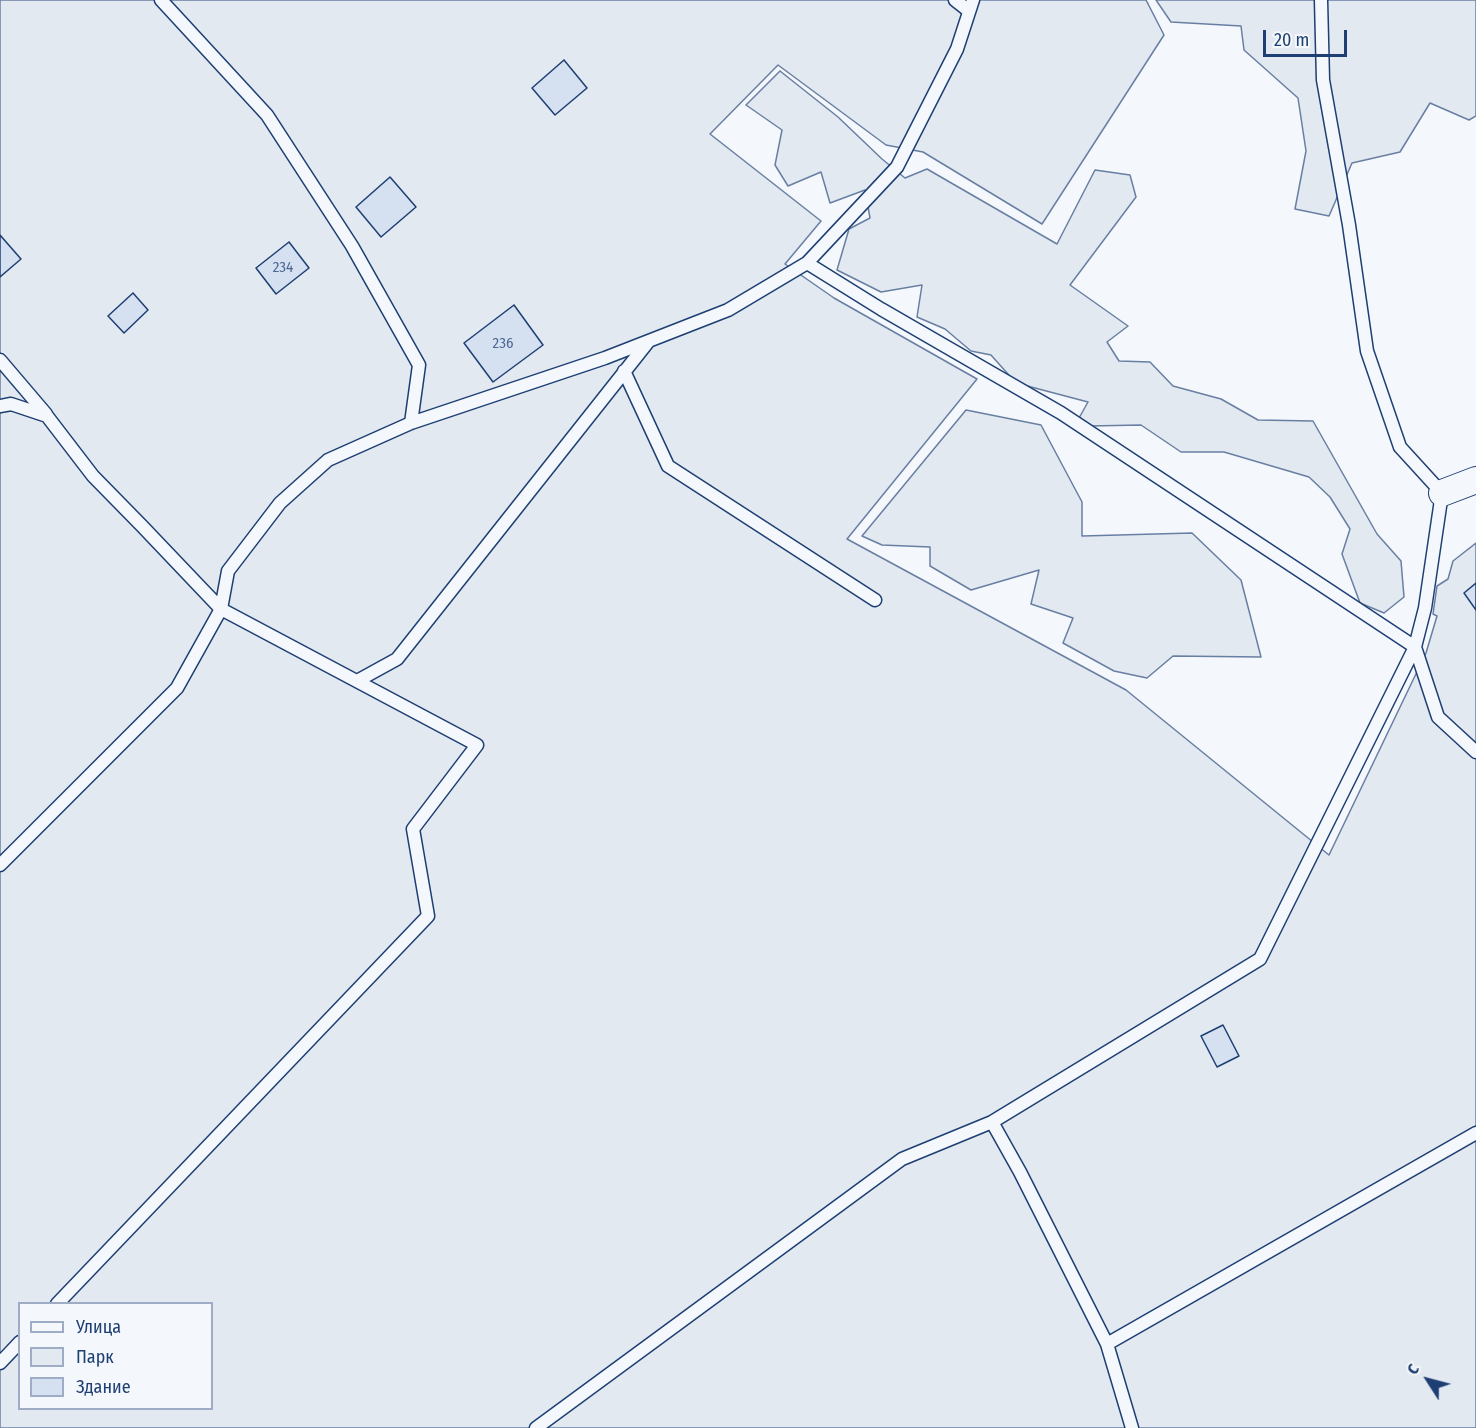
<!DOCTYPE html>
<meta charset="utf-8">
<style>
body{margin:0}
#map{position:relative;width:1476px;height:1428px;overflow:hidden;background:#f4f7fb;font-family:"Fira Sans Condensed",sans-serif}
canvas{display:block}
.legend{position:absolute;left:18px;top:1302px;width:195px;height:108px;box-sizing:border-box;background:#f4f7fb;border:2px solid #9eadc5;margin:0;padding:8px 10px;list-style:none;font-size:18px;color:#1d3f73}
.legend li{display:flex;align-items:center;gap:12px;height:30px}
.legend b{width:30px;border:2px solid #9eadc5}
.north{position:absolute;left:1398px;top:1350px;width:60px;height:60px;-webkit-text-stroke:4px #f4f7fb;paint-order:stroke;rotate:306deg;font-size:16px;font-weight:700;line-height:24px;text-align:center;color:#1d3f73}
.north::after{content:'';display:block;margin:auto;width:21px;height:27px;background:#1d3f73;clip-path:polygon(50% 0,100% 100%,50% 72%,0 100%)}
.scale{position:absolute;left:1263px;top:30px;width:84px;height:27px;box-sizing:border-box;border:3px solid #1d3f73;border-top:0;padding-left:8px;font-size:18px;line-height:21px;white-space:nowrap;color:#1d3f73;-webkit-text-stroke:4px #f4f7fb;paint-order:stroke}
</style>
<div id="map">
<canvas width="1476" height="1428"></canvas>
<ul class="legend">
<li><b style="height:8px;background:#f4f7fb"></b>Улица</li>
<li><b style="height:16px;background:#e3e9f0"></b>Парк</li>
<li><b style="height:16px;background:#d5e0f0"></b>Здание</li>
</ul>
<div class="north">С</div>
<div class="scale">20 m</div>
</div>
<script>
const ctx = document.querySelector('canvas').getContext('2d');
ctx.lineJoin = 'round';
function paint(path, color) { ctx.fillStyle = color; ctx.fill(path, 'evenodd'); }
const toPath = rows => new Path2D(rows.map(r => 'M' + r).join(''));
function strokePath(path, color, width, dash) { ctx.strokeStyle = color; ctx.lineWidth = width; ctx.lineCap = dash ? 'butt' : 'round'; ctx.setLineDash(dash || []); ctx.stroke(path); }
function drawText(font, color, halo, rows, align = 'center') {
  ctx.font = font + ' "Fira Sans Condensed",sans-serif'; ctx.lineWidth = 4.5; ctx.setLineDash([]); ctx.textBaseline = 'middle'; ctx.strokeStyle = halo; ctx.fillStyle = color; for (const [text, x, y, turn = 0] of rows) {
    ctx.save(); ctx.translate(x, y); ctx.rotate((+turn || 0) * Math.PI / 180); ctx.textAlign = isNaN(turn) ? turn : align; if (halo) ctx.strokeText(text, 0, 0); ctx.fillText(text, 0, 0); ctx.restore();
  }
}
const green = toPath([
 [0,0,1146,0,1164,35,1042,224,923,152,886,145,778,65,710,134,821,221,785,264,834,298,977,379,847,539,1126,690,1329,855,1426,653,1437,616,1433,614,1437,586,1448,579,1453,561,1476,543,1476,1428,0,1428,0,0],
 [20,1304,212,1304,212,1408,20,1408,20,1304],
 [1156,0,1476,0,1476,116,1469,120,1430,103,1400,152,1352,163,1329,216,1295,209,1306,151,1298,98,1244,50,1241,26,1171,22,1156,0],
 [780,71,838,117,882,159,905,178,927,169,1057,244,1095,170,1130,175,1136,197,1070,285,1128,326,1107,342,1119,361,1150,362,1173,386,1221,399,1258,420,1313,421,1377,534,1401,561,1404,597,1384,613,1360,603,1342,554,1350,529,1330,497,1309,477,1224,452,1181,452,1141,425,1089,426,1079,418,1088,402,1016,383,991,355,971,351,945,329,917,317,922,285,881,292,837,270,849,229,870,218,865,190,830,203,821,172,788,186,775,165,782,130,746,105,780,71],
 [966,410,1041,425,1082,502,1082,536,1192,533,1241,580,1261,657,1173,656,1147,678,1114,671,1063,643,1073,618,1031,604,1039,570,971,590,930,566,930,547,882,545,862,536,966,410]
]);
paint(green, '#e3e9f0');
strokePath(green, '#687fa3', 1.5);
const building = toPath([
 [564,60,587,88,555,115,532,88,564,60],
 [390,177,416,207,381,237,356,207,390,177],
 [0,235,21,259,0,277,0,235],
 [289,242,309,268,276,294,256,268,289,242],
 [133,293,148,310,124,333,108,316,133,293],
 [514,305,543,345,493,382,464,343,514,305],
 [1476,583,1476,610,1464,593,1476,583],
 [1223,1025,1239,1056,1217,1067,1201,1036,1223,1025]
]);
paint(building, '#d5e0f0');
strokePath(building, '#1d3f73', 1.5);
const lane = toPath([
 [161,0,267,115,352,246,419,365,411,423],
 [955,0,969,11],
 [807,263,881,309,1061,413,1415,647,1438,717,1476,752],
 [0,360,46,414],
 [624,371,668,466,875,600],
 [0,406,11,404,47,416,93,476,142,526,221,609],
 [221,609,228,571,280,503,328,460,411,423,605,358,728,310,807,263,897,167,957,49,973,0],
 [357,681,397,659,648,342],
 [0,865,177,688,221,609,477,745,413,829,428,916,57,1304],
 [992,1122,1020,1172,1107,1344,1132,1428],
 [1107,1344,1476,1133],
 [0,1363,20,1342],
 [536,1428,902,1159,992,1122,1260,959,1415,647,1425,608,1442,493,1400,447,1367,351,1349,225,1323,80,1321,0]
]);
const street = toPath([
 [1442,493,1476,480]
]);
strokePath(lane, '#1d3f73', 15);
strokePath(street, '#1d3f73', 28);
strokePath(lane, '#f4f7fb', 12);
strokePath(street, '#f4f7fb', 26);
drawText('15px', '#4b6792', null, [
 ["234",283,268],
 ["236",503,344]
]);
</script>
